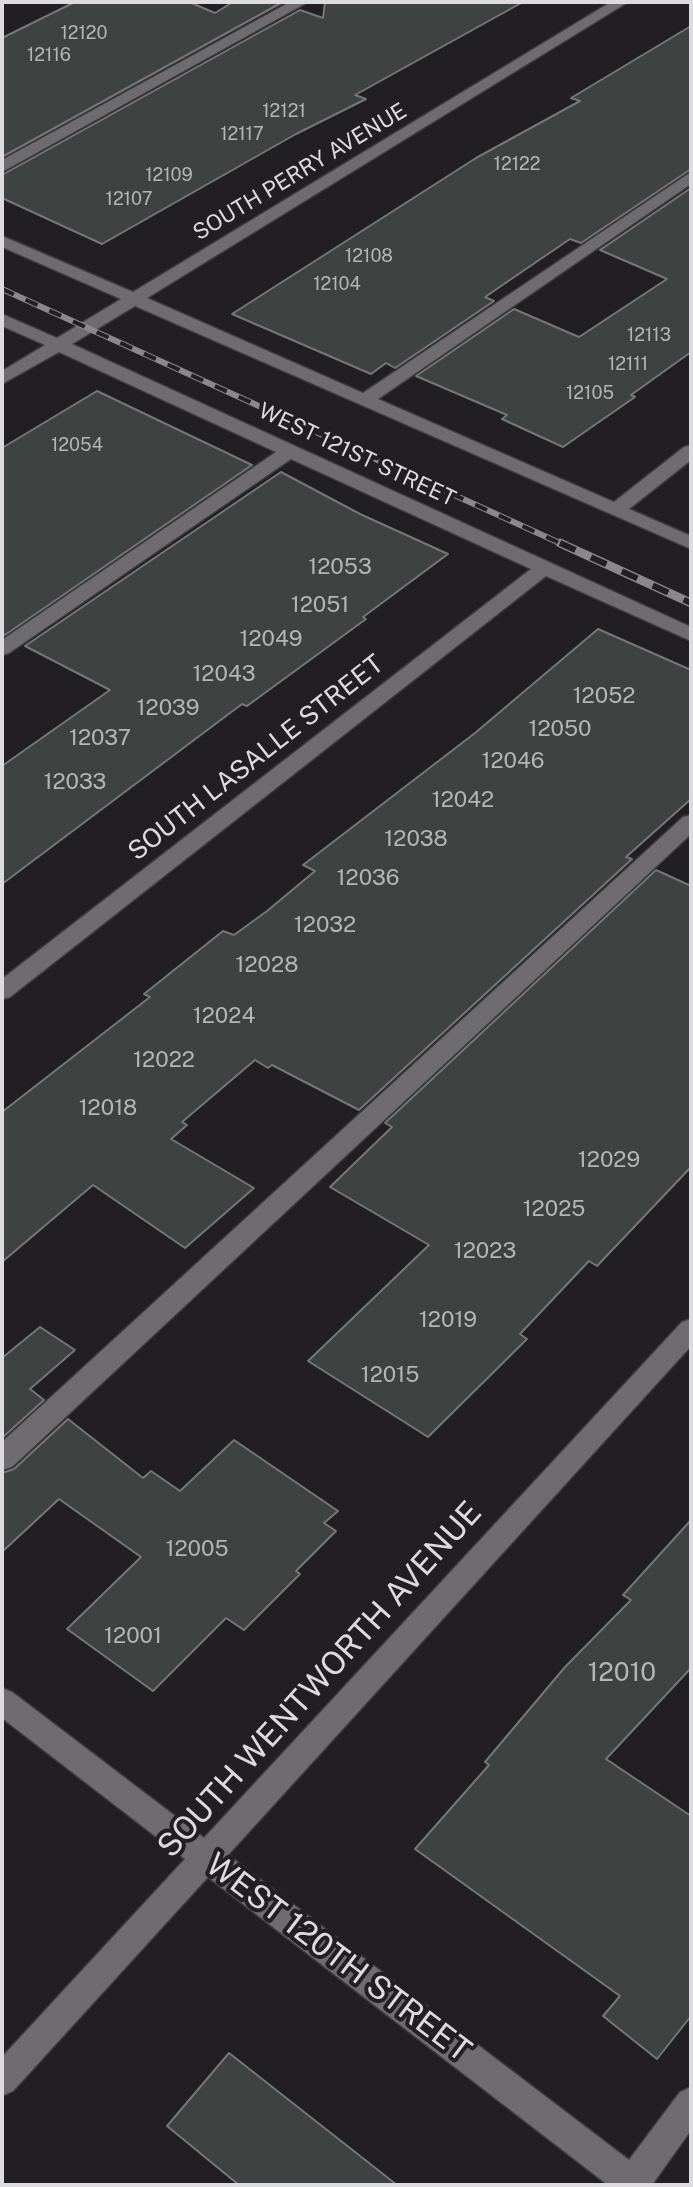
<!DOCTYPE html>
<style>
body{margin:0}
#map{position:relative;width:693px;height:2187px;overflow:hidden;background:#211f22;font-family:"Public Sans",sans-serif}
canvas{display:block}
.frame{position:absolute;inset:0;border:4px solid #dcdbdd;pointer-events:none}
</style>
<div id="map">
<canvas width="693" height="2187"></canvas>
<div class="frame"></div>
</div>
<script>
const ctx = document.querySelector('canvas').getContext('2d');
ctx.lineJoin = 'round';
function paint(path, color) { ctx.fillStyle = color; ctx.fill(path, 'evenodd'); }
const toPath = rows => new Path2D(rows.map(r => 'M' + r).join(''));
function strokePath(path, color, width, dash) { ctx.strokeStyle = color; ctx.lineWidth = width; ctx.lineCap = dash ? 'butt' : 'round'; ctx.setLineDash(dash || []); ctx.stroke(path); }
function drawText(font, color, halo, rows, align = 'center') {
  ctx.font = font + ' "Public Sans",sans-serif'; ctx.lineWidth = 8; ctx.setLineDash([]); ctx.textBaseline = 'middle'; ctx.strokeStyle = halo; ctx.fillStyle = color; for (const [text, x, y, turn = 0] of rows) {
    ctx.save(); ctx.translate(x, y); ctx.rotate((+turn || 0) * Math.PI / 180); ctx.textAlign = isNaN(turn) ? turn : align; if (halo) ctx.strokeText(text, 0, 0); ctx.fillText(text, 0, 0); ctx.restore();
  }
}
const building = toPath([
 [75,2,189,2,215,13,233,2,281,3,2,157,2,38,75,2],
 [325,2,523,2,355,95,366,99,296,134,102,244,2,198,2,175,300,10,323,18,325,2],
 [691,26,691,169,581,243,570,239,485,297,494,301,395,368,386,363,371,374,232,314,476,158,580,101,571,98,691,26],
 [691,188,691,352,631,395,635,397,563,447,502,419,507,415,416,376,514,309,579,337,667,279,600,250,691,188],
 [97,391,252,465,5,635,2,633,2,448,97,391],
 [281,472,360,514,448,554,363,617,366,619,247,706,242,704,2,884,2,766,110,690,25,646,281,472],
 [598,629,691,670,691,799,626,857,632,859,359,1110,272,1065,268,1068,255,1060,182,1122,187,1125,171,1139,254,1188,185,1248,93,1185,2,1262,2,1112,150,997,144,994,223,931,234,935,267,911,315,871,303,865,475,733,598,629],
 [656,870,691,886,691,1167,597,1266,589,1261,520,1334,527,1339,428,1437,308,1361,429,1245,330,1187,392,1127,385,1123,656,870],
 [40,1327,75,1350,30,1389,44,1400,2,1438,2,1358,40,1327],
 [68,1419,143,1478,151,1471,180,1491,234,1440,338,1511,324,1523,336,1531,296,1571,300,1574,244,1630,226,1618,153,1691,67,1629,141,1557,59,1499,2,1552,2,1473,14,1469,68,1419],
 [691,1520,691,1668,606,1759,691,1816,691,2016,657,2059,603,2016,620,1996,415,1849,489,1765,485,1762,565,1667,631,1600,623,1595,691,1520],
 [229,2053,397,2185,239,2185,167,2126,229,2053]
]);
paint(building, '#3e4240');
strokePath(building, '#737775', 2);
const minor = toPath([
 [290,2,308,2,2,172,2,160,290,2],
 [611,2,628,2,147,298,363,393,691,172,691,184,378,399,614,502,684,447,691,445,691,460,629,509,691,536,691,549,135,306,72,344,691,627,691,641,546,576,10,997,2,999,2,979,531,569,291,459,9,653,2,655,2,640,276,452,59,352,2,384,2,371,45,345,2,326,2,314,57,338,121,299,2,247,2,236,133,292,611,2],
 [691,815,691,834,12,1467,2,1470,2,1442,683,817,691,815],
 [691,1319,691,1346,228,1855,629,2160,680,2092,691,2087,691,2130,652,2185,608,2185,208,1877,13,2091,2,2096,2,2057,185,1859,2,1718,2,1688,12,1692,204,1838,682,1322,691,1319]
]);
strokePath(minor, '#3d3b3d', 3);
paint(minor, '#6e6c6f');
const railFar1 = toPath([
 [2,289,564,545]
]);
const rail = toPath([
 [560,543,691,603]
]);
strokePath(railFar1, '#8a888b', 6);
strokePath(rail, '#8a888b', 9);
strokePath(railFar1, '#211f22', 4, [13]);
strokePath(rail, '#211f22', 6, [17]);
drawText('18px', '#b4b5b6', null, [
 ["12120",84,33],
 ["12116",49,55],
 ["12121",284,111],
 ["12117",242,134],
 ["12122",517,164],
 ["12109",169,175],
 ["12107",129,199],
 ["12108",369,256],
 ["12104",337,284],
 ["12113",649,335],
 ["12111",628,364],
 ["12105",590,393],
 ["12054",77,445]
]);
drawText('22px', '#dcdbdd', '#211f22', [
 ["SOUTH PERRY AVENUE",300,172,-31],
 ["WEST 121ST STREET",357,455,25]
]);
drawText('22px', '#b4b5b6', null, [
 ["12053",340,567],
 ["12051",320,605],
 ["12049",271,639],
 ["12043",224,674],
 ["12052",604,696],
 ["12039",168,708],
 ["12050",560,729],
 ["12037",100,738],
 ["12046",513,761],
 ["12033",75,782],
 ["12042",463,800],
 ["12038",416,839],
 ["12036",368,878],
 ["12032",325,925],
 ["12028",267,965],
 ["12024",224,1016],
 ["12022",164,1060],
 ["12018",108,1108],
 ["12029",609,1160],
 ["12025",554,1209],
 ["12023",485,1251],
 ["12019",448,1320],
 ["12015",390,1375],
 ["12005",197,1549],
 ["12001",133,1636]
]);
drawText('26px', '#dcdbdd', '#211f22', [
 ["SOUTH LASALLE STREET",256,758,-38]
]);
drawText('26px', '#b4b5b6', null, [
 ["12010",622,1673]
]);
drawText('32px', '#dcdbdd', '#211f22', [
 ["SOUTH WENTWORTH AVENUE",320,1680,-48],
 ["WEST 120TH STREET",338,1958,37]
]);
</script>
